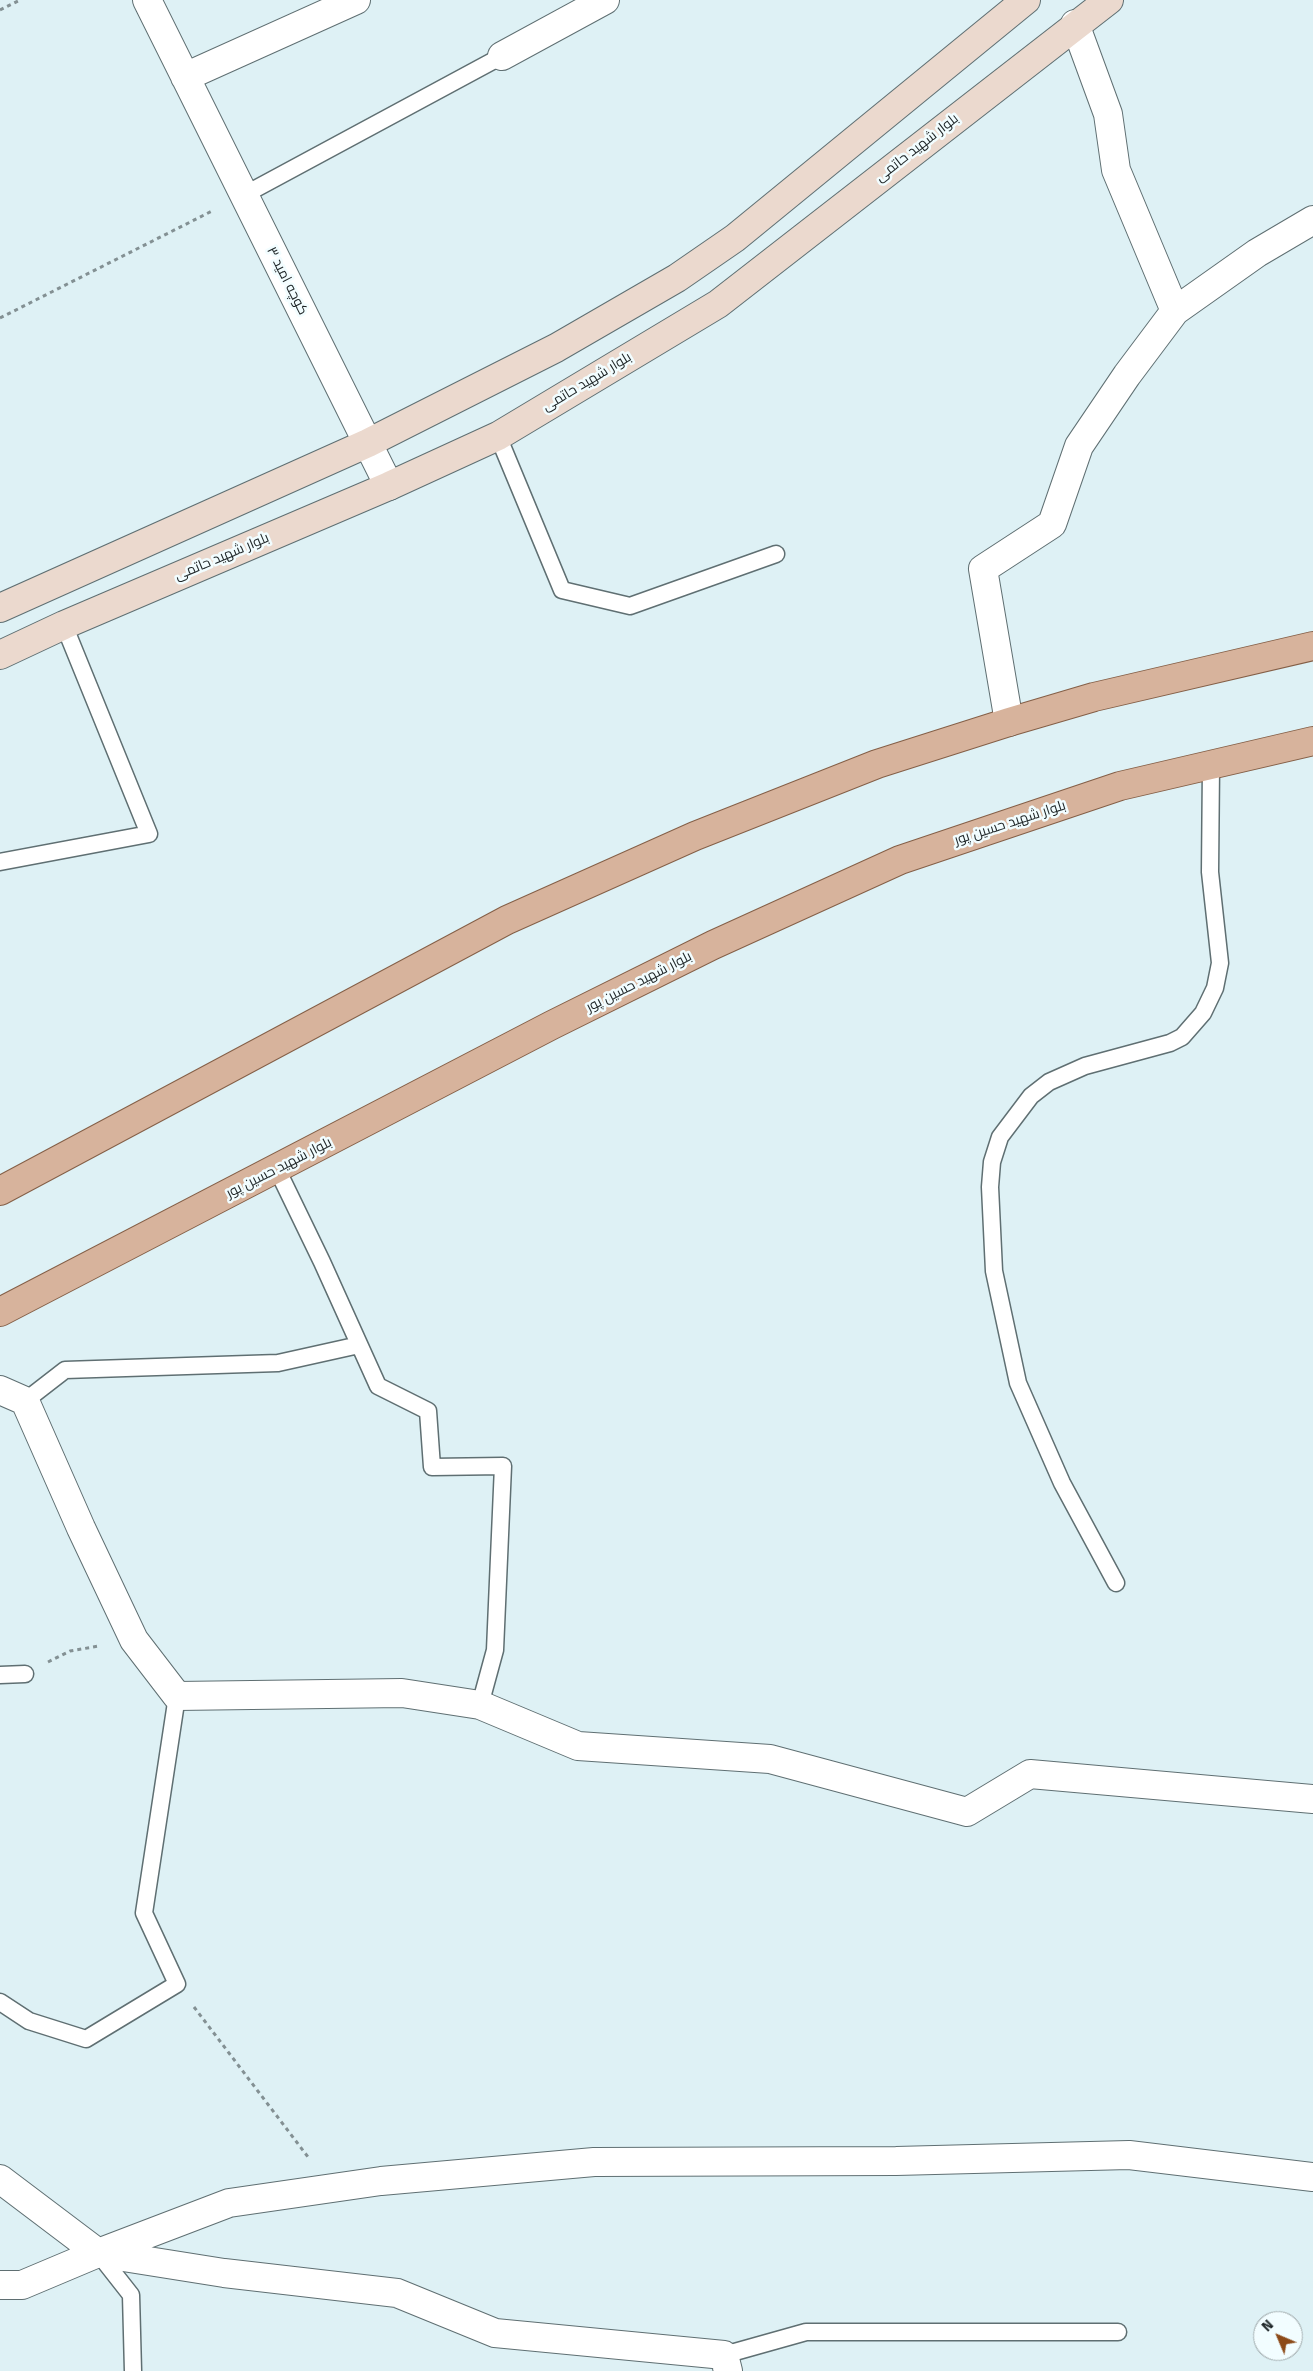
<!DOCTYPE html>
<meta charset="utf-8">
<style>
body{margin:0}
#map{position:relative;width:1313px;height:2371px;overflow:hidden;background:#def1f5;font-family:"Fira Sans",sans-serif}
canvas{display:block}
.north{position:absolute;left:1253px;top:2311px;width:50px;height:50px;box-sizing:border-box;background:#f2fdff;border:1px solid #9ca6a8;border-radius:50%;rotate:315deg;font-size:14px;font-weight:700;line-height:20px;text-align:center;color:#1c2325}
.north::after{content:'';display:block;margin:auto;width:18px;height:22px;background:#8c4a18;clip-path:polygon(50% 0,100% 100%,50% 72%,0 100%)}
</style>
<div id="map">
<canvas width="1313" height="2371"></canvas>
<div class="north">N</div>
</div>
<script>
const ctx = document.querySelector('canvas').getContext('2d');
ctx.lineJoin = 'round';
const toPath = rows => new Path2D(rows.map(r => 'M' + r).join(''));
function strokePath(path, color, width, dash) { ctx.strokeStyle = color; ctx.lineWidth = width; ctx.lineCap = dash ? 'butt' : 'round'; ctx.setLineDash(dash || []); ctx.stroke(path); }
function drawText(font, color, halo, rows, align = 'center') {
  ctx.font = font + ' "Fira Sans",Cairo,sans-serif'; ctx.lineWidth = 5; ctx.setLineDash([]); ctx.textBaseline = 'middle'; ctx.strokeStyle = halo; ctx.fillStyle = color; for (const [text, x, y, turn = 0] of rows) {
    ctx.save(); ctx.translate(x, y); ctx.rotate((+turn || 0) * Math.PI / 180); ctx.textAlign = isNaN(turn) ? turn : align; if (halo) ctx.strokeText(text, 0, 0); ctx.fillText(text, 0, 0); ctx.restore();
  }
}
const service = toPath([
 [244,195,502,56],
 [498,436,562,590,630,606,776,554],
 [0,862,149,834,64,625],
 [277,1169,322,1262,378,1386,428,1411,432,1467,503,1466,495,1650,480,1705],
 [25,1401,65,1370,278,1363,359,1345],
 [1116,1583,1062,1483,1018,1383,994,1271,990,1187,992,1162,1000,1137,1031,1096,1049,1082,1085,1066,1170,1043,1182,1037,1203,1013,1215,988,1220,963,1210,872,1211,766],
 [0,1675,25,1674],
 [0,2002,29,2021,86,2039,177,1984,144,1913,177,1696],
 [98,2253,131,2295,133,2371],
 [724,2355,806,2332,1118,2332]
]);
const minor = toPath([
 [147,0,389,486],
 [1075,24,1108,114,1116,170,1175,311],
 [502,56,605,0],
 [185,77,356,0],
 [1009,722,983,569,1052,524,1079,446,1127,375,1175,311,1257,253,1313,220],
 [0,1390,25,1401,81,1528,134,1640,177,1696,402,1693,480,1705,578,1746,770,1759,967,1812,1030,1774,1313,1799],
 [0,2179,98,2253,229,2203,381,2181,594,2162,896,2161,1129,2155,1313,2177],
 [0,2285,22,2285,98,2253,224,2273,397,2293,495,2333,724,2355,728,2371]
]);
const secondary = toPath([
 [0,608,368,443,556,348,677,278,735,238,1026,0],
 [0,655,64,625,389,486,498,436,718,304,1109,0]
]);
const primary = toPath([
 [0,1191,507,920,695,836,877,764,1009,722,1094,697,1313,646],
 [0,1312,552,1025,713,945,900,860,1120,786,1313,741]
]);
strokePath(service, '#5f6f72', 19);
strokePath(minor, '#5f6f72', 30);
strokePath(secondary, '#5f6f72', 30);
strokePath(primary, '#845f47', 30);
strokePath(toPath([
 [0,10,20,0],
 [0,318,214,210],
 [48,1662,70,1651,99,1646],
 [194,2007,308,2157]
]), '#839093', 3, [4, 4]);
strokePath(service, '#fff', 16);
strokePath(minor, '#fff', 28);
strokePath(secondary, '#ebd9ce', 28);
strokePath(primary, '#d7b39c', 28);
drawText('14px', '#1c2325', '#f2fdff', [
 ["بلوار شهید حاتمی",917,148,-38],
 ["کوچه امید ۳",287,281,63],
 ["بلوار شهید حاتمی",587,382,-31],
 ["بلوار شهید حاتمی",222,557,-23],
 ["بلوار شهيد حسین پور",1010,823,-18],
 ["بلوار شهيد حسین پور",639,982,-27],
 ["بلوار شهيد حسین پور",279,1168,-27]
]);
</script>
